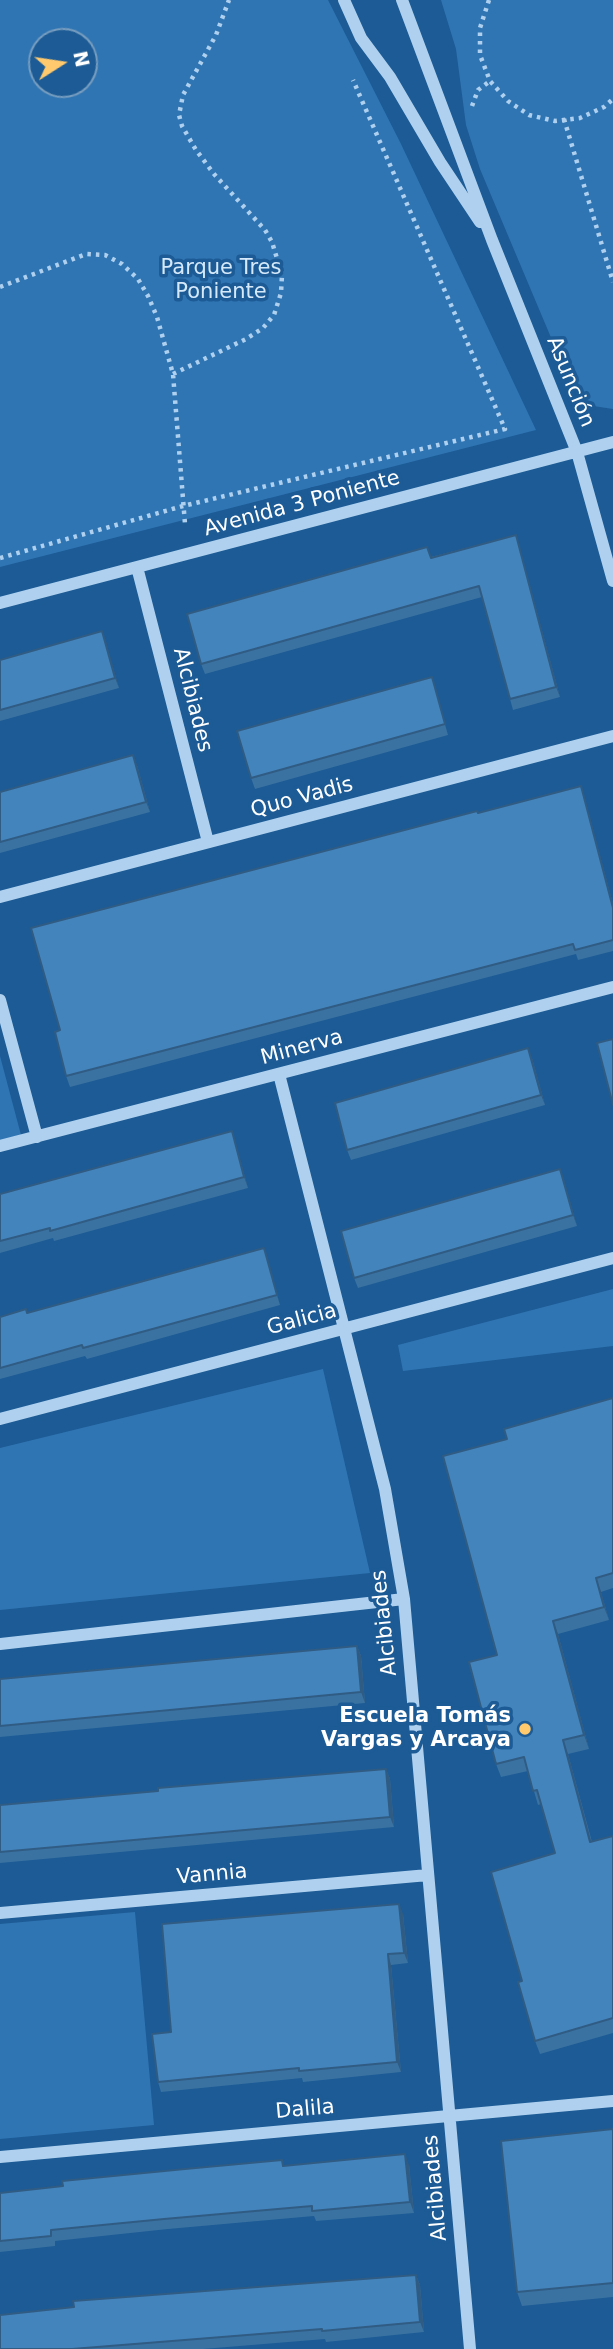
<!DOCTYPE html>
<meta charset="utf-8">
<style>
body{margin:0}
#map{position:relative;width:613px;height:2349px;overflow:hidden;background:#1c5b95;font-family:"DejaVu Sans",sans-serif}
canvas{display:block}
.north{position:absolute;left:28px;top:28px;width:70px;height:70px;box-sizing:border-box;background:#1c5b95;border:2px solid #779dbf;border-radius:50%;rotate:78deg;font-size:19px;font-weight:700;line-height:28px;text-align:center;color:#fff}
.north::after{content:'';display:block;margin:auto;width:24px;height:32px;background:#ffc96d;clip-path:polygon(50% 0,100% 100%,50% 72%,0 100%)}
</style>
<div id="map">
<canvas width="613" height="2349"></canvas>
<div class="north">N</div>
</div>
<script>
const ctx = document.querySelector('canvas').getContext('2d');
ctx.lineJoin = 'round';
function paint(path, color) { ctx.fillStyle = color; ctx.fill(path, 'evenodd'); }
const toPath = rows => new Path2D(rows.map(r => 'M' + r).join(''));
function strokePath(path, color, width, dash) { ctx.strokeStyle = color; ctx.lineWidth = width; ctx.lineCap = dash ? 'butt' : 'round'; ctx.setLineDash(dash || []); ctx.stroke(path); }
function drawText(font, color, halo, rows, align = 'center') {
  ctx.font = font + ' "DejaVu Sans",sans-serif'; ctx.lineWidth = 7; ctx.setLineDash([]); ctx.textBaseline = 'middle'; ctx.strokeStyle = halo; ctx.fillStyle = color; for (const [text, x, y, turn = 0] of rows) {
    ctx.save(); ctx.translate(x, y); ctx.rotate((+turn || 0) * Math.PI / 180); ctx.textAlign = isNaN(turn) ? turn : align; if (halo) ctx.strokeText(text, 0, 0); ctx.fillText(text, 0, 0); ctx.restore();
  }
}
paint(toPath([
 [0,0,328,0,401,144,536,430,0,567],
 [42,42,84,42,84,84,42,84],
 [441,0,613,0,613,409,587,405,571,385,480,169,466,125,456,49],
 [0,1056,21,1135,0,1141],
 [613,1289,613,1346,403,1371,398,1345],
 [323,1369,370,1573,0,1610,0,1448],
 [135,1912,154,2125,0,2139,0,1924]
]), '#3075b3');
strokePath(toPath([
 [489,0,480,28,480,55,490,81,508,101,529,115,555,121,580,118,604,107,613,99],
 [472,106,478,90,490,81],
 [564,119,613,282],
 [0,287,86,254,105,255,122,264,138,279,148,296,157,317,173,374,185,524],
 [173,374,246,339,263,328,274,315,281,293,282,275,272,242,265,230,214,174,196,150,182,126,179,115,183,95,216,35,229,0],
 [0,558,183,506,505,429,353,80]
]), '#afd1ef', 4.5, [3.5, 5]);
strokePath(toPath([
 [344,0,361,38,390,77,440,162,480,222],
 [402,0,492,240,577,452,613,581],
 [137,567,208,842],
 [0,603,613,442],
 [0,897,613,736],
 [0,1000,37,1137],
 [279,1074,385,1489,404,1599,470,2349],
 [0,1146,613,987],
 [0,1419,613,1258],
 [0,1644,404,1599],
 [0,1913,428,1875],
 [0,2157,613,2101]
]), '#afd1ef', 12);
paint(toPath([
 [516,535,519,546,560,697,513,710,482,597,205,674,201,664,431,557],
 [102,631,119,688,0,721,0,660],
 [432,677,448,735,255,789,251,778],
 [137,765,150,812,0,853,0,792],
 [584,796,613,904,613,951,578,960,576,954,70,1087,66,1076,60,1030,478,813],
 [532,1058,545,1105,351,1160,347,1150],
 [232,1131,248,1188,54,1241,53,1238,0,1253,0,1194],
 [560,1169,577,1226,358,1288,354,1278],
 [264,1248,280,1305,87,1359,85,1356,0,1379,0,1317,28,1313],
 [613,1398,613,1588,601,1592,609,1620,558,1634,589,1749,568,1754,592,1842,613,1836,613,2033,540,2054,535,2041,522,1981,555,1853,541,1804,538,1805,528,1771,501,1777,496,1764,497,1655,507,1439],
 [357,1646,361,1656,365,1703,0,1737,0,1679],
 [386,1769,390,1779,394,1827,0,1863,0,1805,158,1791],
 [403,1914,408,1963,391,1965,401,2072,303,2082,302,2078,161,2092,158,2082,171,2032],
 [613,2129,613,2297,522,2306,517,2292],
 [409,2165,414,2213,316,2221,314,2216,168,2229,55,2241,55,2246,0,2252,0,2193,284,2166],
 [416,2275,420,2285,424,2332,326,2342,325,2339,203,2349,0,2349]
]), '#3a72a2');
paint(toPath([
 [516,535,519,546,560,697,556,687],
 [102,631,106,641,119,688,115,678],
 [432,677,436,688,448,735,445,724],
 [133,755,137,765,150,812,146,802],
 [581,786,584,796,613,904,613,908],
 [528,1048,532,1058,545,1105,541,1095],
 [232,1131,235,1141,248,1188,244,1177],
 [560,1169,564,1179,577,1226,573,1215],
 [264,1248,268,1258,280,1305,277,1295],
 [596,1578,601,1592,609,1620,604,1607],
 [553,1621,558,1634,589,1749,584,1735],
 [357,1646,361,1656,365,1703,361,1692],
 [563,1740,568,1754,595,1856,590,1842],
 [386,1769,390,1779,394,1827,390,1817],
 [399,1904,403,1914,408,1963,404,1953],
 [388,1954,391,1965,401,2072,397,2062],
 [405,2154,409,2165,414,2213,410,2202],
 [416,2275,420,2285,424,2332,420,2322]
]), '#305c84');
const building = toPath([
 [516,535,556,687,510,699,479,586,201,664,187,614,427,547,431,558,516,535],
 [102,631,115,678,0,710,0,660,102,631],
 [432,677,445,724,251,778,237,731,432,677],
 [133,755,146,802,0,842,0,792,133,755],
 [581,786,613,908,613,940,575,950,573,944,66,1076,55,1032,60,1030,31,928,477,811,478,813,581,786],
 [613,1039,613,1105,597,1043,613,1039],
 [528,1048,541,1095,347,1150,335,1103,528,1048],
 [232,1131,244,1177,50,1231,50,1228,0,1241,0,1194,232,1131],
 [560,1169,573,1215,354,1278,341,1231,560,1169],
 [264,1248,277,1295,83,1348,82,1345,0,1368,0,1317,26,1309,27,1313,264,1248],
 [613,1398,613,1573,596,1578,604,1607,553,1621,584,1735,563,1740,590,1842,613,1836,613,2018,535,2041,518,1982,522,1981,491,1872,555,1853,537,1790,533,1791,524,1757,496,1764,469,1662,497,1655,443,1456,507,1439,504,1429,613,1398],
 [357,1646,361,1692,0,1726,0,1679,357,1646],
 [386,1769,390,1817,0,1852,0,1805,158,1791,158,1788,386,1769],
 [399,1904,404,1953,388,1954,397,2062,299,2071,299,2068,158,2082,152,2034,171,2032,162,1924,399,1904],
 [613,2129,613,2283,517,2292,501,2141,613,2129],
 [405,2154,410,2202,312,2211,312,2206,164,2219,51,2230,51,2236,0,2241,0,2193,63,2186,62,2181,185,2169,282,2160,283,2166,405,2154],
 [416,2275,420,2322,322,2331,322,2329,72,2349,0,2349,0,2315,74,2307,73,2301,416,2275]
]);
paint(building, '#4484bc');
strokePath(building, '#305c84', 2);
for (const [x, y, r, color] of [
 [525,1729,7,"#ffc96d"]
]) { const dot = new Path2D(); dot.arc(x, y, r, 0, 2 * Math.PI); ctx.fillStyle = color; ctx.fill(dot); strokePath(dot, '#1c5b95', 2.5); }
drawText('21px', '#d5e9fb', '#1c5b95', [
 ["Parque Tres",221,269],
 ["Poniente",221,293]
]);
drawText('21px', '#fff', '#1c5b95', [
 ["Asunción",570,382,68],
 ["Avenida 3 Poniente",302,504,-15],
 ["Alcibiades",192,700,76],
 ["Quo Vadis",302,798,-15],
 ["Minerva",302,1048,-15],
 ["Galicia",302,1320,-15],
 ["Alcibiades",385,1623,-96],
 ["Vannia",212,1875,-5],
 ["Dalila",305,2110,-5],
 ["Alcibiades",436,2188,-95]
]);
drawText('bold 21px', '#fff', '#1c5b95', [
 ["Escuela Tomás",511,1717],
 ["Vargas y Arcaya",511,1741]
], 'right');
</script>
